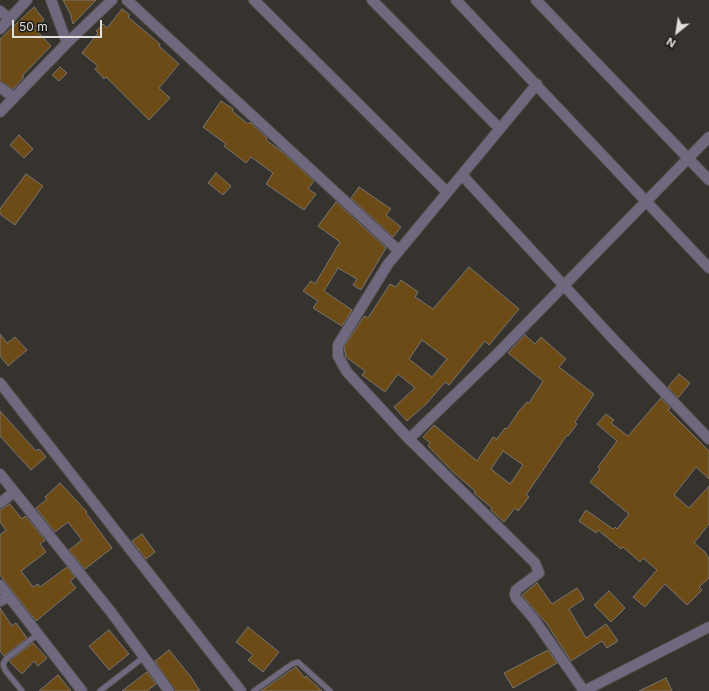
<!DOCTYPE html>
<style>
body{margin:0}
#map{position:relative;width:709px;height:691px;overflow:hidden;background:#36322e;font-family:Inter,sans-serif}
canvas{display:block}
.north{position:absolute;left:657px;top:12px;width:40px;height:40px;-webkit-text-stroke:3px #1c1a18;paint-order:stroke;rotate:210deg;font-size:11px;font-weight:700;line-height:16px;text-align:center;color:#e1dfdc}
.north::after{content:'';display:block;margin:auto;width:14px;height:18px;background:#e1dfdc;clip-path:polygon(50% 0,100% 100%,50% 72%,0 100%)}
.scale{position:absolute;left:12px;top:20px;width:90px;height:18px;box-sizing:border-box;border:2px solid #e1dfdc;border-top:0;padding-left:5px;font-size:12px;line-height:14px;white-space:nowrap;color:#e1dfdc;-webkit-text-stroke:3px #1c1a18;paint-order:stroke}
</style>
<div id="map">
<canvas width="709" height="691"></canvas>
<div class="north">N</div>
<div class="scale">50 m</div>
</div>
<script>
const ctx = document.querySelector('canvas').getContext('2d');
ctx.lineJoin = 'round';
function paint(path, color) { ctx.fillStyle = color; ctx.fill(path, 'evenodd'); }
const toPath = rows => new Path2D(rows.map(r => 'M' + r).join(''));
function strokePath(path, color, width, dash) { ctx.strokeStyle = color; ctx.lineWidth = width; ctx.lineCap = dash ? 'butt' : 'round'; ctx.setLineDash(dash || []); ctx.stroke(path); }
const building = toPath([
 [63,0,96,0,73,24,70,13,63,0],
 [34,7,44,20,34,28,51,46,22,76,24,77,13,89,0,81,0,39,34,7],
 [122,9,130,15,128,17,160,44,159,46,179,64,159,88,170,98,149,120,106,77,104,79,95,69,98,66,82,53,98,33,96,31,103,24,107,28,122,9],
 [60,67,67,73,59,81,52,75,60,67],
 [221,101,233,109,232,111,248,124,250,122,253,125,267,138,266,140,281,151,314,181,308,189,316,194,304,210,266,184,273,173,251,157,246,163,224,146,226,144,203,127,221,101],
 [19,135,33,149,24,158,10,145,19,135],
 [216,173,231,186,223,195,208,183,216,173],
 [26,174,43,186,15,225,0,214,0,209,26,174],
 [359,187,391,209,386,215,401,227,393,237,351,198,359,187],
 [336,202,386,248,361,290,353,285,357,279,338,268,324,291,352,310,342,326,313,308,318,301,303,291,311,281,315,284,340,242,318,226,336,202],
 [469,267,519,309,489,345,485,341,449,385,445,382,427,403,407,421,394,407,415,388,398,374,385,392,362,375,365,371,346,357,344,347,363,318,365,316,368,318,390,284,396,287,401,280,418,292,415,297,433,309,469,267],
 [422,340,447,359,432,377,409,359,422,340],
 [0,334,7,343,15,337,27,350,8,366,0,356,0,334],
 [525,335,535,344,541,337,566,359,559,367,594,394,575,422,577,424,568,436,567,435,526,495,529,497,518,511,515,508,504,522,491,510,492,508,474,493,475,491,452,471,428,446,430,443,423,437,434,425,477,461,493,437,497,439,505,428,507,429,519,411,527,402,529,403,543,381,508,353,525,335],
 [503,451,523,465,510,484,491,469,503,451],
 [679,374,690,383,678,398,668,387,679,374],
 [661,398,670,408,668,410,709,451,709,479,696,467,674,495,689,508,709,486,709,524,694,543,705,552,709,559,709,578,699,587,702,590,687,605,665,584,645,607,633,597,657,570,643,558,640,562,623,547,621,549,598,530,596,533,579,521,586,510,613,529,615,527,617,529,629,514,590,482,600,469,598,467,617,441,597,424,606,414,614,420,611,423,628,436,661,398],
 [0,411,36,451,39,449,46,457,31,470,0,436,0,411],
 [60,483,87,512,86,513,112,548,85,569,69,550,82,540,68,522,55,532,36,508,47,499,45,497,60,483],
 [10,504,22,519,25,516,45,540,40,544,46,552,21,571,33,587,38,584,40,587,67,567,75,577,70,581,76,588,36,621,0,575,0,535,6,530,0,522,0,510,10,504],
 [142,534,155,552,146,559,132,541,142,534],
 [537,583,552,604,577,588,584,599,569,609,586,638,606,624,618,641,607,648,602,641,571,661,547,624,522,595,537,583],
 [609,591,625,608,611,622,594,605,609,591],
 [0,608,12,626,16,623,27,638,4,656,0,651,0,608],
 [248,627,279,652,263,672,248,660,253,655,236,642,248,627],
 [109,630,129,654,109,670,89,646,109,630],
 [33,643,47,658,38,666,34,661,22,674,9,661,33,643],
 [169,650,191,677,200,691,175,691,155,661,169,650],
 [548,650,557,663,513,688,504,673,548,650],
 [296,667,305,678,306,676,322,691,261,691,296,667],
 [147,672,156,684,147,691,122,691,147,672],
 [58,675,71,691,39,691,58,675],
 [666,678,672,691,639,691,666,678]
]);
paint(building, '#6c4b16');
strokePath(building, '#797570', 1);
const lane = toPath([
 [22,691,5,670,3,664,6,659,38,634],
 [100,691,144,657],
 [254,691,292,664,298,662,330,691]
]);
const street = toPath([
 [51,0,67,43],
 [127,0,399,251],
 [254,0,447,192],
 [372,0,500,129],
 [456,0,709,268],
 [536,0,709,180],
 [0,11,10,19],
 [0,29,27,0],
 [537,84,388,264,338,345,338,356,347,372,409,439,535,563,539,573,516,590,515,594,516,598,534,619,584,691,709,627],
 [0,87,14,98],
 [0,112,67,43,112,0],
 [462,175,615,341,709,439],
 [0,383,241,691],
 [409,439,497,354,709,137],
 [0,474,111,612,169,691],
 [0,503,14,492],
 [0,585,82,691],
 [0,601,9,597]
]);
strokePath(lane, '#514e4a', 7);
strokePath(street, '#514e4a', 12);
strokePath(lane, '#6f687e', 5);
strokePath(street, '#6f687e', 10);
</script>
